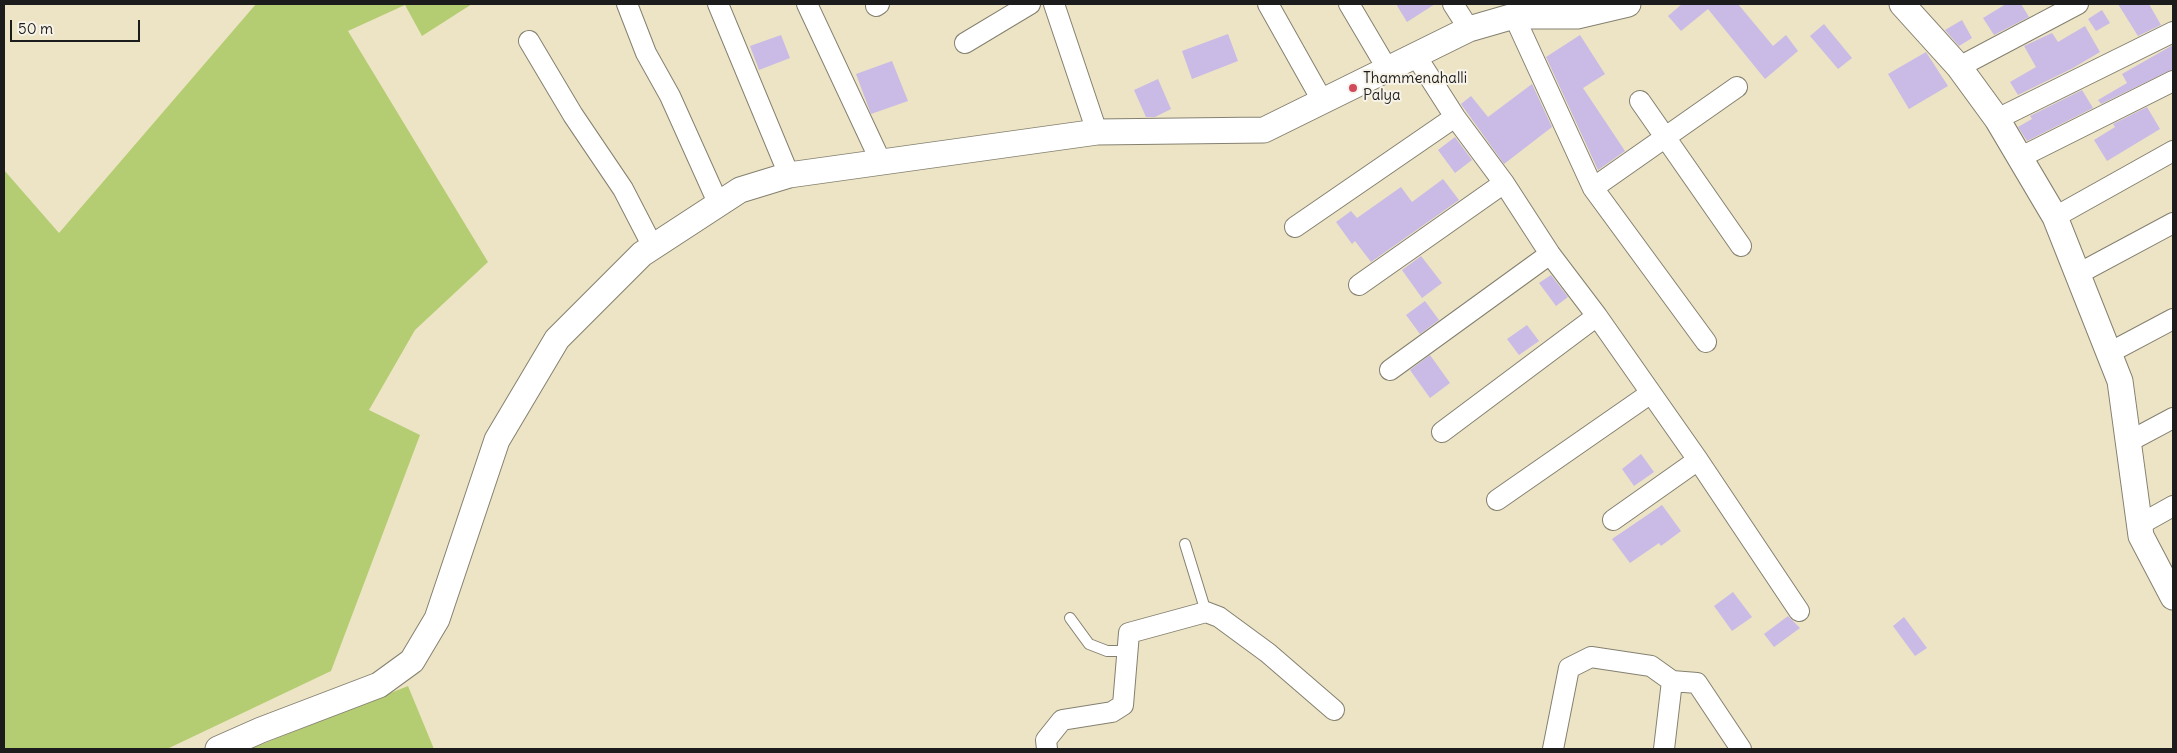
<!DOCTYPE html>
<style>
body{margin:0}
#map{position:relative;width:2177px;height:753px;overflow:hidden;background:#ede4c5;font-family:Delius,sans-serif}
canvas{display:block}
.frame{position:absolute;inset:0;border:5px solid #1c1c1c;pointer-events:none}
.scale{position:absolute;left:10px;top:20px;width:130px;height:22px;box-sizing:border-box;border:2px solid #1c1c1c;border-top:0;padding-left:6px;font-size:15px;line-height:18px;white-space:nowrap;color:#1c1c1c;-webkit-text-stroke:4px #f7f3e8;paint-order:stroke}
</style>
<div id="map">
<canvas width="2177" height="753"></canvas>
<div class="frame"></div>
<div class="scale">50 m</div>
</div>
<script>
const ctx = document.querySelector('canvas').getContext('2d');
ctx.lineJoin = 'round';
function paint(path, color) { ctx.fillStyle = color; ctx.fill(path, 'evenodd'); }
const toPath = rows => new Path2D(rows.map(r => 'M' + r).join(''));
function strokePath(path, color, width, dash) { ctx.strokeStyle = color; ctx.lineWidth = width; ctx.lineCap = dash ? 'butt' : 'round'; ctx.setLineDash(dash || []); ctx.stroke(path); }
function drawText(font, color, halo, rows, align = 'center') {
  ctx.font = font + ' Delius,sans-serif'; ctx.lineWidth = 4; ctx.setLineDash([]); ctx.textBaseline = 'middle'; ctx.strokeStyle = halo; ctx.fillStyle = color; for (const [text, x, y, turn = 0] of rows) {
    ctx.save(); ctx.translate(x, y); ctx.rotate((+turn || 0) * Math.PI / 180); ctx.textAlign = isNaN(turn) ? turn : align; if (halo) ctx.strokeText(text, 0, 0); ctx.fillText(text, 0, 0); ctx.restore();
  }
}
paint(toPath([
 [256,4,472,4,422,36,405,5,348,31,488,262,415,330,369,410,420,435,331,671,167,749,4,749,4,170,59,233],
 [408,686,434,749,250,749]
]), '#b5cd72');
paint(toPath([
 [1396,4,1435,4,1407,22],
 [1682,4,1738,4,1773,46,1786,35,1798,51,1765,79,1708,9,1681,31,1668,16],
 [2006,4,2021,4,2029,17,1994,35,1983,18],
 [2118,4,2149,4,2161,25,2138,36],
 [2102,10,2110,23,2096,31,2088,19],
 [1962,20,1972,38,1959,46,1945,30],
 [1824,24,1852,58,1838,69,1810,36],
 [2085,26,2100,52,2073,68,2018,95,2010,82,2036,67,2024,46,2052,33,2058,42],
 [1228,34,1238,61,1192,79,1182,51],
 [781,35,790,58,759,70,750,46],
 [1580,35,1605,74,1583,88,1625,151,1598,170,1546,57],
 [2173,45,2173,69,2101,104,2098,100,2127,83,2122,74],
 [1926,52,1948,86,1909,109,1888,74],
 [892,61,908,101,871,114,856,74],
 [1158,79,1171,109,1155,117,1146,117,1134,90],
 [1532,84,1552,127,1504,164,1461,104,1471,96,1488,117],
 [2082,90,2093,108,2027,141,2018,127,2032,119,2030,116],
 [2147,107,2160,129,2107,161,2094,140,2115,127,2113,124],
 [1455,137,1472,160,1455,173,1438,150],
 [1443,179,1459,200,1371,262,1355,241,1352,244,1336,222,1351,211,1357,218,1401,187,1412,202],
 [1421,256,1442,283,1422,298,1402,270],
 [1551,275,1568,297,1556,306,1539,283],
 [1425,301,1439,320,1420,334,1406,315],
 [1527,325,1539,341,1519,355,1507,339],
 [1430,355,1450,383,1430,398,1410,370],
 [1641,454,1654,472,1634,486,1622,469],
 [1662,505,1681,531,1661,546,1659,543,1630,563,1612,539],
 [1733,592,1752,617,1732,631,1714,606],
 [1788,616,1800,628,1774,647,1764,634],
 [1904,617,1927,648,1915,656,1893,626]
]), '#cabae6');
const service = toPath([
 [1185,544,1206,612],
 [1070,618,1089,644,1107,651,1128,651]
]);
const minor = toPath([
 [627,4,646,53,670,96,719,205],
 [718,4,789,175],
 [807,4,881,162],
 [1054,4,1097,132],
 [1268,4,1323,102],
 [1349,4,1388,70],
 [1453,4,1469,29],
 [876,6,879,4],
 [1514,16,1593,188,1706,342],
 [529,41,573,115,623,189,653,247],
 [965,43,1030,4],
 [1416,56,1455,117,1504,183,1550,254,1597,316,1698,460,1799,611],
 [1959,67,2078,4],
 [1640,101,1741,246],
 [1997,119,2173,32],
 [2021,157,2173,81],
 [1593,188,1737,87],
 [2055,217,2173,151],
 [1295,227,1455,117],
 [2076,275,2173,223],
 [1359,285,1504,183],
 [2109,353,2173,319],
 [1390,370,1550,254],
 [1442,432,1597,316],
 [2128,442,2173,418],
 [1497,500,1651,393],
 [1613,520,1698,460],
 [2139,525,2173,506],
 [1047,749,1046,740,1062,720,1112,712,1123,705,1129,633,1206,612,1219,617,1268,653,1334,710],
 [1553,749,1569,668,1591,657,1651,666,1672,681,1697,683,1741,749],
 [1664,749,1672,681]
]);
const tertiary = toPath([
 [1902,4,1959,67,1997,119,2055,217,2120,381,2141,536,2173,597],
 [218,749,261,730,379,685,412,661,437,619,497,440,557,339,642,254,740,190,789,175,1097,132,1264,130,1469,29,1514,16,1577,16,1628,4]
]);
strokePath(service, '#848070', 12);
strokePath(minor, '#848070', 22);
strokePath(tertiary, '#848070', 27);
strokePath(service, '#fff', 10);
strokePath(minor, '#fff', 20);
strokePath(tertiary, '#fff', 25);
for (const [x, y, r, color] of [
 [1353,88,5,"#d1495b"]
]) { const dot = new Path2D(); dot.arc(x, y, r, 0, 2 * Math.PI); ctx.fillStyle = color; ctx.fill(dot); strokePath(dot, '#f7f3e8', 2); }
drawText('15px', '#1c1c1c', '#f7f3e8', [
 ["Thammenahalli",1363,79],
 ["Palya",1363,96]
], 'left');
</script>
